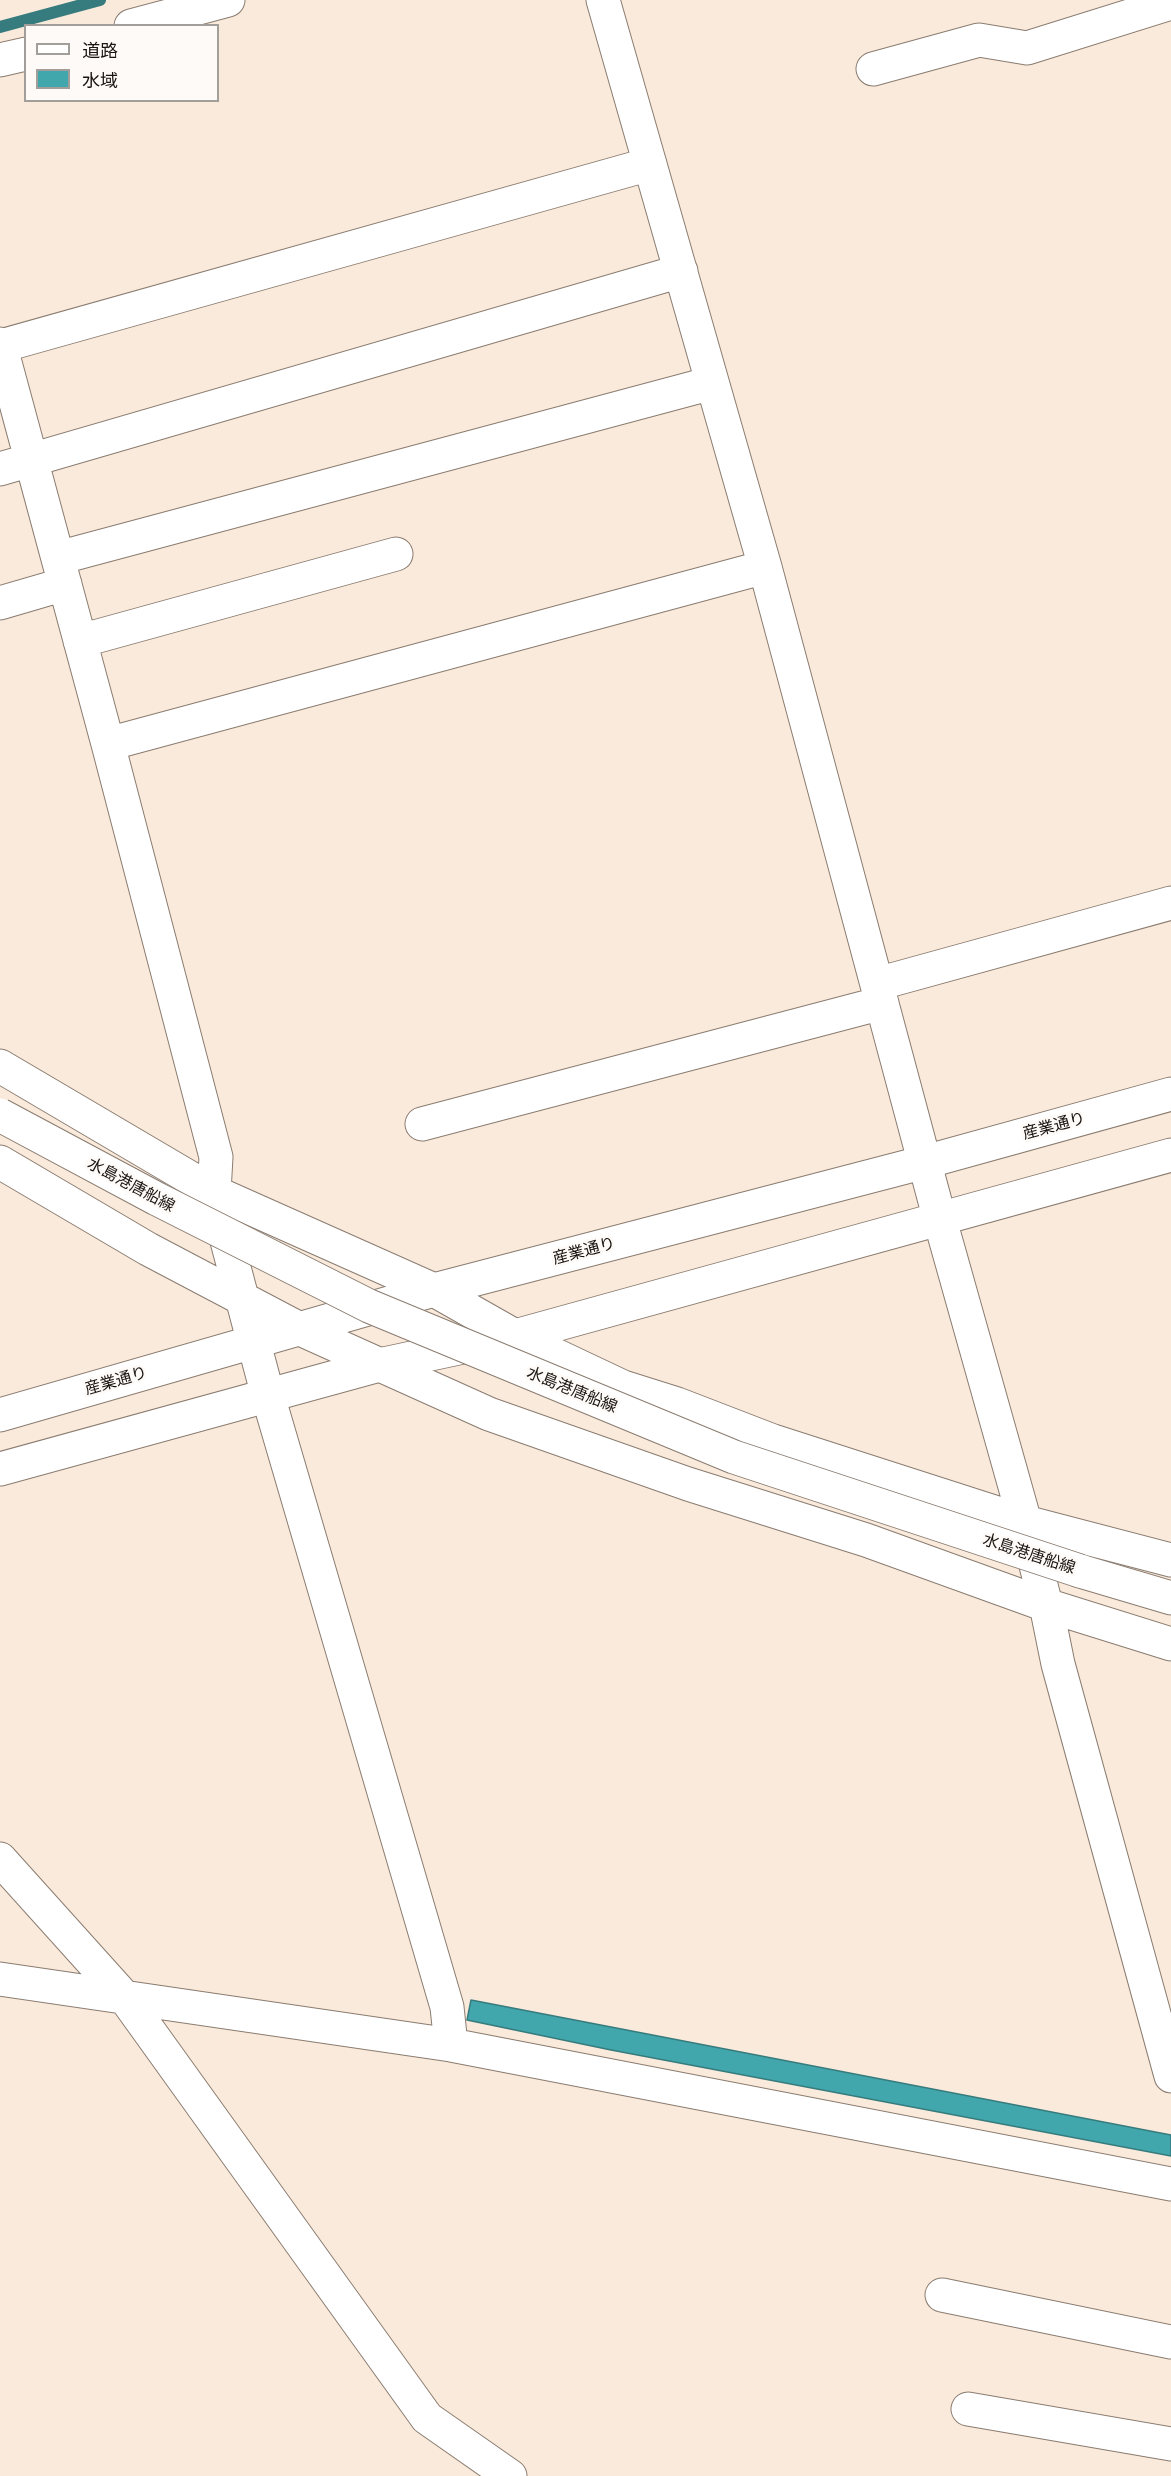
<!DOCTYPE html>
<meta charset="utf-8">
<style>
body{margin:0}
#map{position:relative;width:1171px;height:2476px;overflow:hidden;background:#faeadc;font-family:"Public Sans","Noto Sans JP",sans-serif}
canvas{display:block}
.legend{position:absolute;left:24px;top:24px;width:195px;height:78px;box-sizing:border-box;background:#fdfaf7;border:2px solid #a29e9a;margin:0;padding:8px 10px;list-style:none;font-size:18px;color:#19140f}
.legend li{display:flex;align-items:center;gap:12px;height:30px}
.legend b{width:30px;border:2px solid #a29e9a}
</style>
<div id="map">
<canvas width="1171" height="2476"></canvas>
<ul class="legend">
<li><b style="height:8px;background:#fff"></b>道路</li>
<li><b style="height:16px;background:#42a7ac"></b>水域</li>
</ul>
</div>
<script>
const ctx = document.querySelector('canvas').getContext('2d');
ctx.lineJoin = 'round';
function paint(path, color) { ctx.fillStyle = color; ctx.fill(path, 'evenodd'); }
const toPath = rows => new Path2D(rows.map(r => 'M' + r).join(''));
function strokePath(path, color, width, dash) { ctx.strokeStyle = color; ctx.lineWidth = width; ctx.lineCap = dash ? 'butt' : 'round'; ctx.setLineDash(dash || []); ctx.stroke(path); }
function drawText(font, color, halo, rows, align = 'center') {
  ctx.font = font + ' "Public Sans","Noto Sans JP",sans-serif'; ctx.lineWidth = 5; ctx.setLineDash([]); ctx.textBaseline = 'middle'; ctx.strokeStyle = halo; ctx.fillStyle = color; for (const [text, x, y, turn = 0] of rows) {
    ctx.save(); ctx.translate(x, y); ctx.rotate((+turn || 0) * Math.PI / 180); ctx.textAlign = isNaN(turn) ? turn : align; if (halo) ctx.strokeText(text, 0, 0); ctx.fillText(text, 0, 0); ctx.restore();
  }
}
const water = toPath([
 [471,2000,1171,2135,1171,2156,611,2050,467,2020,471,2000]
]);
paint(water, '#42a7ac');
strokePath(water, '#367b7d', 1.5);
strokePath(toPath([
 [0,27,100,0]
]), '#367b7d', 12);
const street = toPath([
 [603,0,765,567,940,1220,1025,1522,1046,1605,1058,1664,1171,2076],
 [873,69,979,40,1027,48,1171,3],
 [0,344,108,744,216,1157,214,1192,268,1396,447,2007,451,2045],
 [1,346,650,164],
 [0,469,681,271],
 [58,558,712,383],
 [0,603,65,584],
 [80,641,396,554],
 [108,744,765,567],
 [877,984,1171,903],
 [0,1066,214,1192,434,1290,515,1336,623,1387,677,1404,773,1441,1025,1522,1171,1560],
 [422,1124,882,1003],
 [0,1162,148,1249,298,1328,489,1414,688,1484,866,1540,1046,1605,1171,1644],
 [0,1859,126,1999,427,2418,510,2476],
 [0,1979,451,2045,1171,2184],
 [942,2295,1171,2342],
 [968,2409,1171,2444]
]);
const secondary = toPath([
 [131,26,228,0],
 [0,60,26,54],
 [0,1415,434,1290,925,1162,1171,1094],
 [0,1469,379,1365,515,1336,1171,1155],
 [1080,1571,1171,1598]
]);
strokePath(street, '#8a7c70', 35);
strokePath(secondary, '#8a7c70', 35);
strokePath(street, '#fff', 33);
strokePath(secondary, '#fff', 33);
const secondaryBridge = toPath([
 [0,1115,157,1199,369,1306,734,1457,1080,1571]
]);
strokePath(secondaryBridge, '#8a7c70', 35, []);
strokePath(secondaryBridge, '#fff', 33);
drawText('16px', '#19140f', '#fdfaf7', [
 ["産業通り",1054,1126,-15],
 ["水島港唐船線",131,1185,28],
 ["産業通り",584,1251,-15],
 ["産業通り",116,1381,-16],
 ["水島港唐船線",572,1390,22],
 ["水島港唐船線",1029,1554,18]
]);
</script>
